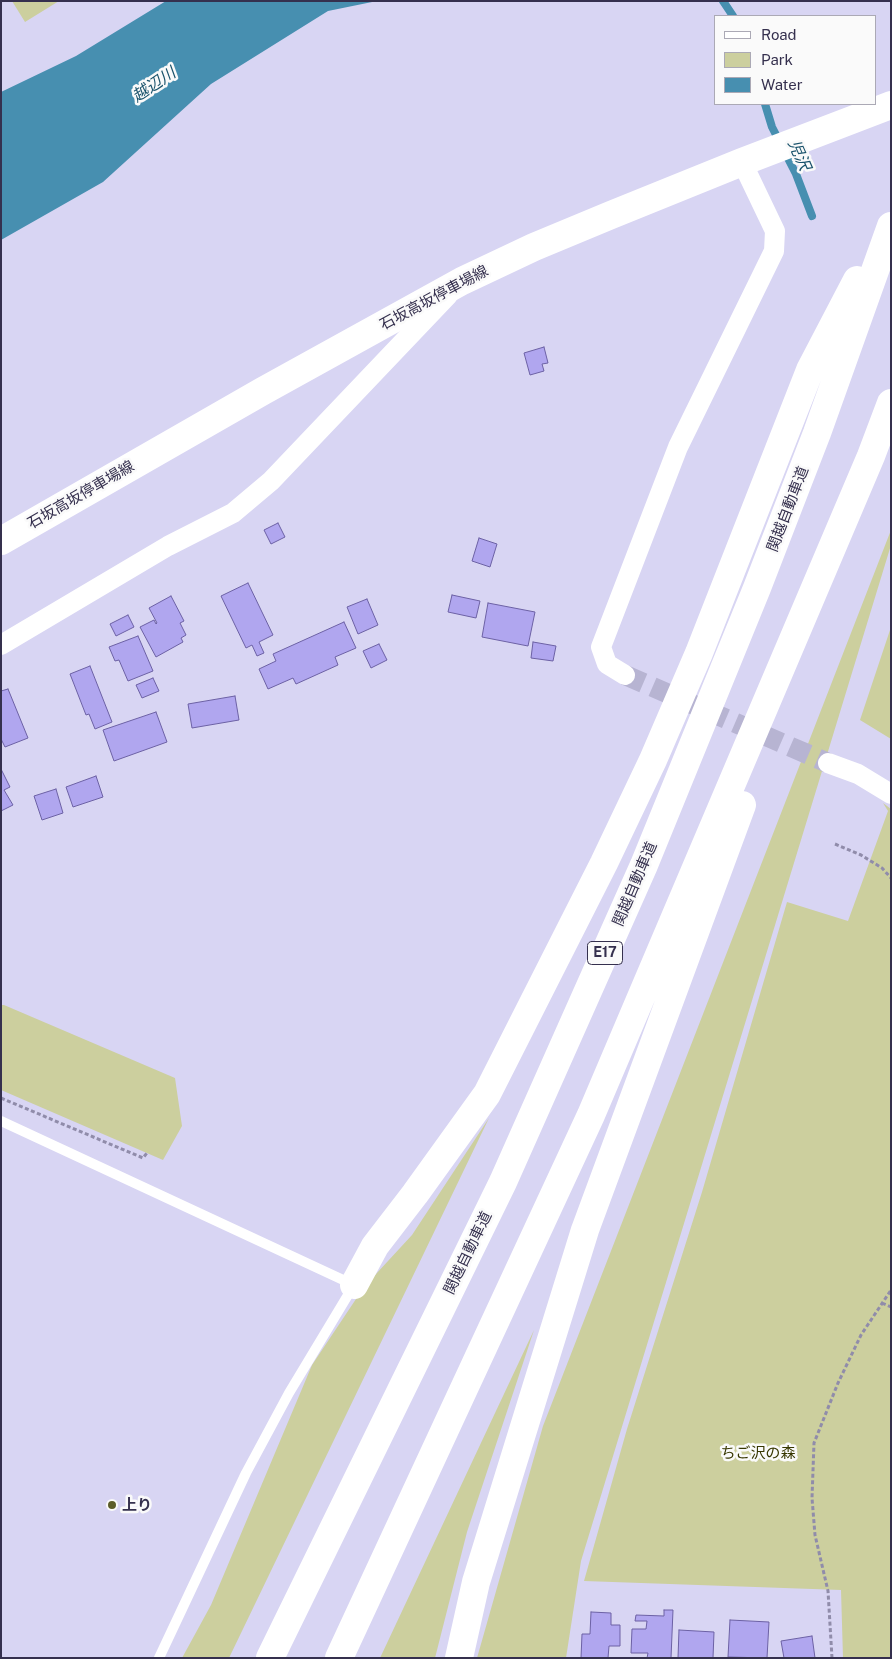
<!DOCTYPE html>
<meta charset="utf-8">
<style>
body{margin:0}
#map{position:relative;width:892px;height:1659px;overflow:hidden;background:#d8d5f3;font-family:"Public Sans",sans-serif}
canvas{display:block}
.frame{position:absolute;inset:0;border:2px solid #35304e;pointer-events:none}
.legend{position:absolute;left:714px;top:15px;width:162px;height:90px;box-sizing:border-box;background:#fafafa;border:1px solid #aba9b5;margin:0;padding:6px 9px;list-style:none;font-size:15px;color:#35304e}
.legend li{display:flex;align-items:center;gap:10px;height:25px}
.legend b{width:25px;border:1px solid #aba9b5}
</style>
<div id="map">
<canvas width="892" height="1659"></canvas>
<div class="frame"></div>
<ul class="legend">
<li><b style="height:6px;background:#fff"></b>Road</li>
<li><b style="height:14px;background:#cccf9e"></b>Park</li>
<li><b style="height:14px;background:#478fb0"></b>Water</li>
</ul>
</div>
<script>
const ctx = document.querySelector('canvas').getContext('2d');
ctx.lineJoin = 'round';
function paint(path, color) { ctx.fillStyle = color; ctx.fill(path, 'evenodd'); }
const toPath = rows => new Path2D(rows.map(r => 'M' + r).join(''));
function strokePath(path, color, width, dash) { ctx.strokeStyle = color; ctx.lineWidth = width; ctx.lineCap = dash ? 'butt' : 'round'; ctx.setLineDash(dash || []); ctx.stroke(path); }
function drawText(font, color, halo, rows, align = 'center') {
  ctx.font = font + ' "Public Sans","Noto Sans JP",sans-serif'; ctx.lineWidth = 5; ctx.setLineDash([]); ctx.textBaseline = 'middle'; ctx.strokeStyle = halo; ctx.fillStyle = color; for (const [text, x, y, turn = 0] of rows) {
    ctx.save(); ctx.translate(x, y); ctx.rotate((+turn || 0) * Math.PI / 180); ctx.textAlign = isNaN(turn) ? turn : align; if (halo) ctx.strokeText(text, 0, 0); ctx.fillText(text, 0, 0); ctx.restore();
  }
}
paint(toPath([
 [12,1,59,1,25,22],
 [891,530,891,545,581,1561,566,1658,477,1658,543,1426],
 [891,627,891,739,860,720],
 [883,803,891,809,891,1658,843,1658,841,1590,584,1581,627,1429,702,1192,787,902,848,921,888,811],
 [1,1005,4,1005,175,1078,182,1126,163,1160,1,1090],
 [489,1118,229,1658,182,1658,211,1605,312,1365,364,1287,412,1235],
 [534,1330,467,1532,435,1658,380,1658]
]), '#cccf9e');
paint(toPath([
 [166,1,377,1,328,11,211,84,103,182,1,240,1,92,76,56]
]), '#478fb0');
strokePath(toPath([
 [723,1,733,16],
 [765,104,772,127,796,174,812,216]
]), '#478fb0', 8);
const building = toPath([
 [544,347,548,363,542,364,544,371,530,375,524,353,544,347],
 [278,523,285,537,271,544,264,530,278,523],
 [479,538,497,544,490,567,472,561,479,538],
 [248,583,273,635,259,642,264,653,257,656,252,645,246,648,221,596,248,583],
 [452,595,480,601,476,618,448,612,452,595],
 [171,596,184,621,180,623,186,635,181,638,183,642,156,657,140,627,154,620,156,624,157,623,149,608,171,596],
 [367,599,378,625,358,634,347,607,367,599],
 [488,603,535,612,528,646,482,637,488,603],
 [128,615,134,627,116,636,110,624,128,615],
 [344,622,356,648,335,657,338,665,296,684,293,678,268,689,259,669,276,661,273,654,344,622],
 [138,636,153,671,128,681,119,660,115,661,109,647,138,636],
 [533,642,556,646,553,661,531,658,533,642],
 [379,644,387,660,371,668,363,651,379,644],
 [90,666,112,722,95,729,89,714,86,715,70,674,90,666],
 [153,678,159,691,142,698,136,685,153,678],
 [8,689,28,738,5,747,1,739,1,691,8,689],
 [235,696,239,720,192,728,188,704,235,696],
 [156,712,167,742,114,761,103,730,156,712],
 [1,769,10,787,4,790,13,805,1,811,1,769],
 [96,776,103,797,73,807,66,787,96,776],
 [56,789,63,813,42,820,34,796,56,789],
 [664,1610,673,1610,671,1658,647,1658,648,1653,631,1653,632,1629,646,1629,647,1621,635,1621,636,1615,664,1616,664,1610],
 [591,1612,611,1613,611,1625,620,1625,620,1646,609,1646,608,1658,581,1658,582,1634,590,1634,591,1612],
 [730,1620,769,1622,767,1658,728,1657,730,1620],
 [679,1630,714,1632,713,1658,678,1658,679,1630],
 [812,1636,815,1658,784,1658,781,1641,812,1636]
]);
paint(building, '#b0a6ef');
strokePath(building, '#6c61a4', 1);
strokePath(toPath([
 [625,675,828,763]
]), '#b7b4d2', 20, [20, 10]);
strokePath(toPath([
 [835,844,861,855,882,868,891,878],
 [1,1098,143,1158,147,1153],
 [882,1303,891,1307],
 [832,1658,828,1591,815,1535,812,1498,814,1443,838,1383,861,1335,891,1290]
]), '#908caa', 3, [4, 2.5]);
strokePath(toPath([
 [1,1121,354,1285,289,1393,246,1473,159,1658]
]), '#fff', 10);
strokePath(toPath([
 [1,645,168,546,233,513,271,481,448,295],
 [625,675,607,664,601,647,678,447,774,251,775,231,742,162],
 [828,763,858,774,891,794]
]), '#fff', 20);
strokePath(toPath([
 [1,541,263,391,462,281,534,247,611,215,742,162,891,105]
]), '#fff', 28);
strokePath(toPath([
 [354,1285,375,1246,415,1194,487,1094,604,863,653,760,699,653,810,370,857,280],
 [270,1658,503,1182,644,865,757,588,817,433,891,226],
 [339,1658,591,1115,871,456,891,403],
 [459,1658,476,1582,585,1230,742,805]
]), '#fff', 28);
for (const [x, y, r, color] of [
 [112,1505,5,"#5b5c2a"]
]) { const dot = new Path2D(); dot.arc(x, y, r, 0, 2 * Math.PI); ctx.fillStyle = color; ctx.fill(dot); strokePath(dot, '#fafafa', 2); }
for (const [x, y, w] of [
 [605,953,35]
]) { const box = new Path2D(); box.roundRect(x - w / 2, y - 11.5, w, 23, 4); ctx.fillStyle = '#fafafa'; ctx.fill(box); strokePath(box, '#35304e', 1); }
drawText('bold 14px', '#35304e', null, [
 ["E17",605,953]
]);
drawText('15px', '#35304e', '#fafafa', [
 ["石坂高坂停車場線",434,298,-28],
 ["石坂高坂停車場線",81,495,-30],
 ["関越自動車道",788,509,-69],
 ["関越自動車道",635,884,-67],
 ["関越自動車道",468,1253,-64]
]);
drawText('15px', '#373701', '#fafafa', [
 ["ちご沢の森",758,1453]
]);
drawText('bold 15px', '#35304e', '#fafafa', [
 ["上り",122,1505]
], 'left');
drawText('italic 16px', '#19526b', '#fafafa', [
 ["越辺川",154,85,-34],
 ["児沢",799,155,66]
]);
</script>
